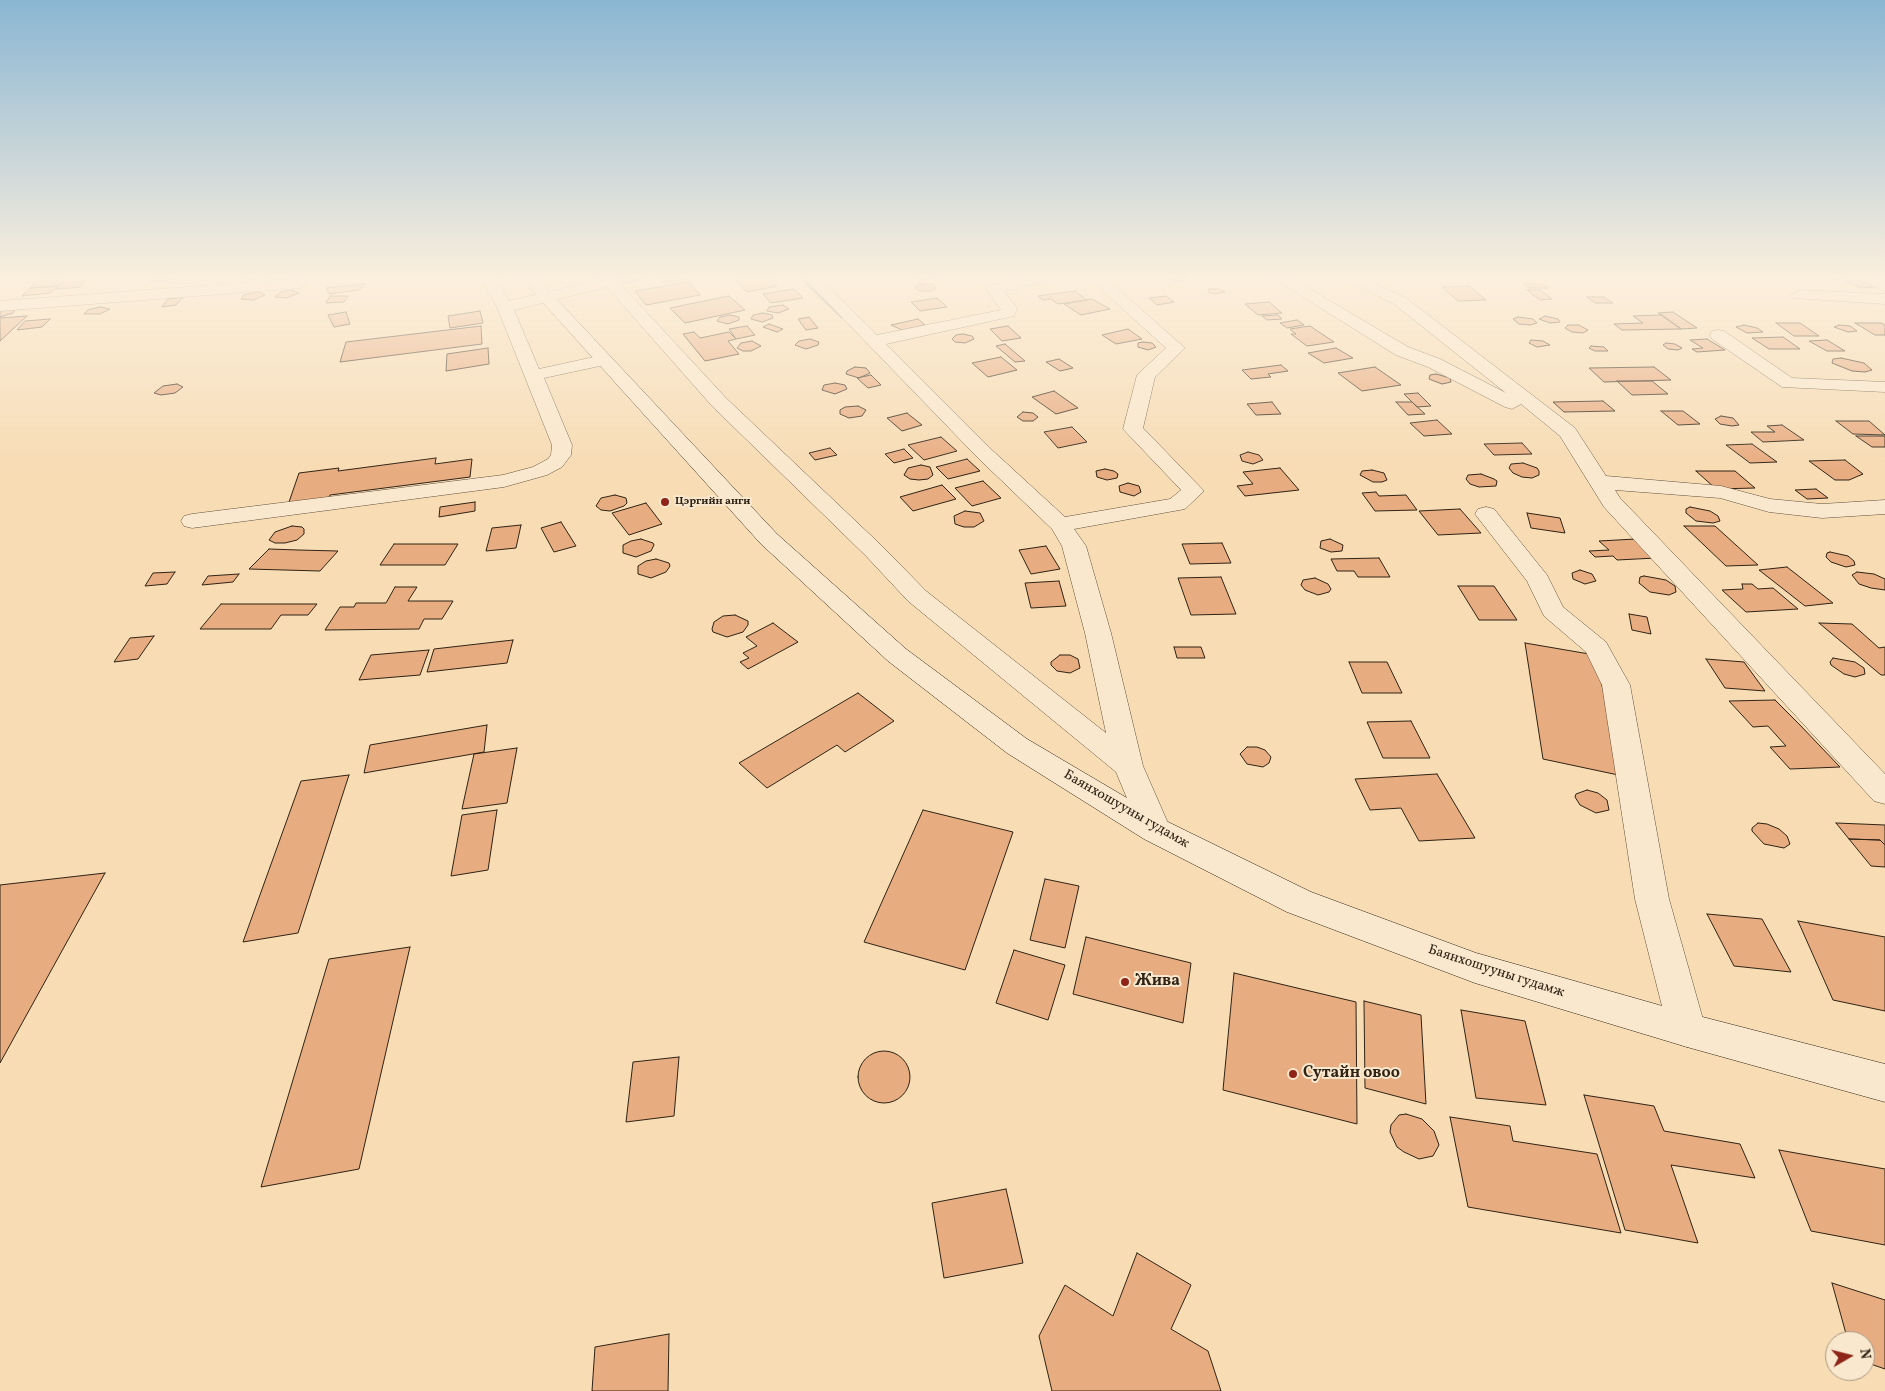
<!DOCTYPE html>
<meta charset="utf-8">
<style>
body{margin:0}
#map{position:relative;width:1885px;height:1391px;overflow:hidden;background:#f7dcb4;font-family:Vollkorn,serif}
canvas{display:block}
.north{position:absolute;left:1825px;top:1331px;width:50px;height:50px;box-sizing:border-box;background:#fae8ce;border:1px solid #a89984;border-radius:50%;rotate:82deg;font-size:14px;font-weight:700;line-height:20px;text-align:center;color:#2e2315}
.north::after{content:'';display:block;margin:auto;width:18px;height:22px;background:#8f2418;clip-path:polygon(50% 0,100% 100%,50% 72%,0 100%)}
</style>
<div id="map">
<canvas width="1885" height="1391"></canvas>
<div class="north">N</div>
</div>
<script>
const ctx = document.querySelector('canvas').getContext('2d');
ctx.lineJoin = 'round';
const toPath = rows => new Path2D(rows.map(r => 'M' + r).join(''));
function paint(path, color) { ctx.fillStyle = color; ctx.fill(path, 'evenodd'); }
function strokePath(path, color, width, dash) { ctx.strokeStyle = color; ctx.lineWidth = width; ctx.lineCap = dash ? 'butt' : 'round'; ctx.setLineDash(dash || []); ctx.stroke(path); }
function drawText(font, color, halo, rows, align = 'center') {
  ctx.font = font + ' Vollkorn,serif'; ctx.lineWidth = 4; ctx.setLineDash([]); ctx.textBaseline = 'middle'; ctx.strokeStyle = halo; ctx.fillStyle = color; for (const [text, x, y, turn = 0] of rows) {
    ctx.save(); ctx.translate(x, y); ctx.rotate((+turn || 0) * Math.PI / 180); ctx.textAlign = isNaN(turn) ? turn : align; if (halo) ctx.strokeText(text, 0, 0); ctx.fillText(text, 0, 0); ctx.restore();
  }
}
paint(toPath([
 [796,275,803,275,845,316,845,318,841,318,796,275]
]), '#717e74');
const building = toPath([
 [44,275,70,275,59,286,30,288,44,275],
 [142,275,180,275,178,278,164,281,150,281,151,277,140,277,142,275],
 [267,275,252,280,245,277,246,275,267,275],
 [268,275,289,275,287,279,264,282,268,275],
 [615,275,641,275,644,279,623,283,615,275],
 [683,275,686,279,663,283,659,279,683,275],
 [910,275,937,275,939,277,920,281,910,275],
 [1181,275,1186,278,1186,280,1176,282,1167,278,1170,275,1181,275],
 [1824,275,1847,275,1853,278,1831,279,1824,275],
 [765,276,777,286,747,292,736,281,765,276],
 [1859,280,1876,287,1861,288,1845,281,1859,280],
 [86,281,80,287,56,289,62,283,86,281],
 [688,282,700,295,646,305,635,291,688,282],
 [365,284,359,290,329,294,326,288,365,284],
 [919,284,932,284,936,288,930,291,920,291,915,288,919,284],
 [1524,284,1543,284,1548,288,1529,288,1524,284],
 [59,286,50,293,22,296,30,288,59,286],
 [1469,286,1486,300,1458,301,1442,287,1469,286],
 [794,289,803,298,771,303,763,294,794,289],
 [1209,289,1219,289,1225,292,1215,294,1208,292,1209,289],
 [292,290,299,293,287,298,275,297,281,292,292,290],
 [1527,290,1540,290,1552,299,1540,300,1527,290],
 [1075,291,1087,300,1058,304,1051,299,1043,300,1038,296,1075,291],
 [258,292,265,295,253,300,241,299,244,295,258,292],
 [330,296,348,296,344,302,326,303,330,296],
 [729,296,745,310,685,323,670,308,729,296],
 [1166,296,1174,302,1157,305,1149,298,1166,296],
 [183,297,176,305,162,307,168,299,183,297],
 [1587,297,1604,297,1613,303,1595,303,1587,297],
 [937,298,947,307,920,311,911,302,937,298],
 [1092,299,1110,309,1081,315,1064,304,1092,299],
 [1269,302,1282,313,1258,315,1245,304,1269,302],
 [783,305,789,309,778,313,767,311,769,307,783,305],
 [100,307,110,309,100,314,84,314,88,310,100,307],
 [15,309,13,313,0,317,0,310,15,309],
 [480,311,483,323,450,328,448,316,480,311],
 [346,312,350,324,334,327,328,315,346,312],
 [1673,312,1697,328,1681,329,1658,313,1673,312],
 [763,313,772,315,773,318,762,322,751,319,753,315,763,313],
 [730,315,739,317,739,320,728,324,717,321,720,317,730,315],
 [1278,315,1282,319,1267,320,1262,316,1278,315],
 [1662,315,1681,329,1622,330,1614,324,1643,323,1633,316,1662,315],
 [27,316,0,341,0,318,27,316],
 [1545,316,1558,319,1560,322,1550,323,1539,319,1545,316],
 [809,317,818,328,806,330,798,319,809,317],
 [1518,317,1533,319,1537,323,1530,325,1519,324,1513,319,1518,317],
 [50,319,42,327,17,330,25,321,50,319],
 [918,319,925,325,902,330,891,325,918,319],
 [1297,320,1304,325,1287,328,1280,323,1297,320],
 [1776,323,1800,323,1819,336,1794,336,1776,323],
 [1855,323,1881,323,1885,325,1885,335,1875,335,1855,323],
 [769,324,783,329,777,332,763,327,769,324],
 [1568,325,1579,325,1588,330,1583,333,1572,332,1565,328,1568,325],
 [1744,325,1757,328,1763,332,1747,333,1736,327,1744,325],
 [1839,325,1850,326,1857,331,1848,332,1834,327,1839,325],
 [481,326,482,344,340,362,346,342,481,326],
 [747,326,755,335,736,339,729,329,747,326],
 [1008,326,1021,338,1002,341,990,329,1008,326],
 [1310,326,1334,342,1307,346,1291,334,1296,334,1290,329,1310,326],
 [1128,329,1142,339,1116,344,1102,335,1128,329],
 [694,332,700,338,729,332,736,339,728,341,739,354,705,361,683,334,694,332],
 [963,334,972,336,974,339,965,343,955,342,952,339,956,335,963,334],
 [1783,337,1800,349,1769,349,1752,338,1783,337],
 [810,339,819,342,818,345,806,349,795,345,799,341,810,339],
 [1707,339,1725,350,1697,352,1692,349,1703,348,1690,340,1707,339],
 [1531,340,1543,341,1550,345,1537,347,1529,343,1531,340],
 [1827,340,1845,351,1827,351,1809,341,1827,340],
 [752,341,761,346,751,351,743,351,737,348,741,343,752,341],
 [1143,342,1152,343,1156,347,1148,350,1138,347,1138,343,1143,342],
 [1666,343,1675,344,1682,348,1678,350,1668,349,1663,345,1666,343],
 [1005,344,1025,361,1015,362,996,346,1005,344],
 [1591,346,1604,347,1608,351,1595,351,1589,348,1591,346],
 [488,348,489,364,446,371,447,354,488,348],
 [1336,348,1353,358,1324,363,1308,353,1336,348],
 [1001,357,1017,370,988,377,972,363,1001,357],
 [1841,358,1864,363,1872,370,1865,372,1852,371,1832,363,1833,359,1841,358],
 [1059,359,1073,368,1060,371,1046,362,1059,359],
 [1281,365,1288,371,1268,374,1271,377,1251,379,1242,370,1281,365],
 [855,367,866,368,870,373,859,378,846,374,847,371,855,367],
 [1375,367,1401,385,1362,391,1338,373,1375,367],
 [1654,367,1671,380,1604,382,1589,368,1654,367],
 [1436,374,1450,378,1451,382,1442,384,1429,379,1430,375,1436,374],
 [871,375,881,385,868,388,857,378,871,375],
 [1617,381,1652,381,1668,394,1632,395,1617,381],
 [835,383,845,385,847,389,835,394,822,390,824,385,835,383],
 [177,384,183,387,175,393,161,395,154,393,163,386,177,384],
 [1054,391,1078,408,1056,414,1032,397,1054,391],
 [1418,393,1431,406,1417,407,1404,394,1418,393],
 [1603,401,1615,411,1564,412,1553,402,1603,401],
 [1272,402,1281,414,1256,415,1247,404,1272,402],
 [1396,402,1412,402,1425,414,1408,415,1396,402],
 [858,406,866,410,862,416,849,418,840,414,840,410,845,407,858,406],
 [1661,411,1683,411,1700,424,1678,425,1661,411],
 [1023,412,1033,413,1038,417,1033,421,1023,421,1017,417,1023,412],
 [907,413,922,425,902,431,887,418,907,413],
 [1721,416,1733,418,1739,425,1732,426,1720,424,1715,419,1721,416],
 [1437,420,1452,434,1424,436,1410,423,1437,420],
 [1836,421,1869,421,1885,435,1853,434,1836,421],
 [1782,425,1804,440,1763,442,1751,432,1775,432,1767,426,1782,425],
 [1072,427,1087,442,1058,448,1044,432,1072,427],
 [1856,436,1885,436,1885,447,1872,447,1856,436],
 [941,437,957,451,924,460,908,445,941,437],
 [1522,443,1532,454,1494,455,1484,444,1522,443],
 [1752,444,1777,462,1750,463,1726,445,1752,444],
 [830,448,837,455,815,460,809,453,830,448],
 [904,449,913,458,894,463,885,454,904,449],
 [1248,452,1259,455,1263,460,1253,464,1242,461,1240,455,1248,452],
 [436,458,435,464,472,459,470,477,330,495,328,500,288,505,299,473,339,468,338,471,436,458],
 [967,459,980,471,948,479,936,467,967,459],
 [1845,460,1863,474,1849,480,1835,480,1809,461,1845,460],
 [1523,463,1537,468,1539,471,1539,475,1532,478,1522,477,1513,473,1509,468,1511,464,1523,463],
 [921,465,930,467,933,475,928,479,919,480,910,479,904,475,908,468,921,465],
 [1280,468,1299,490,1245,496,1237,486,1253,484,1243,472,1280,468],
 [1105,469,1114,471,1118,474,1117,478,1107,480,1097,477,1096,471,1105,469],
 [1372,470,1384,473,1387,480,1382,482,1373,482,1360,475,1362,471,1372,470],
 [1696,471,1735,471,1755,488,1716,489,1696,471],
 [1481,474,1494,479,1497,481,1496,486,1479,487,1470,484,1466,479,1468,475,1481,474],
 [983,481,1001,498,972,506,955,488,983,481],
 [1128,483,1139,486,1141,492,1134,496,1120,492,1119,486,1128,483],
 [942,485,956,499,913,511,900,497,942,485],
 [1816,489,1828,498,1807,499,1795,490,1816,489],
 [1376,492,1379,496,1406,495,1417,510,1375,511,1362,493,1376,492],
 [615,495,626,498,627,503,624,506,610,511,601,510,596,506,601,498,615,495],
 [475,502,475,511,439,517,440,507,475,502],
 [646,503,662,524,629,535,612,513,646,503],
 [1690,507,1710,511,1718,516,1720,521,1713,523,1696,521,1686,513,1686,509,1690,507],
 [1460,509,1481,533,1438,535,1419,511,1460,509],
 [965,511,980,513,984,521,974,527,964,527,955,524,954,516,965,511],
 [1527,513,1560,518,1565,533,1531,528,1527,513],
 [561,522,576,546,554,552,541,528,561,522],
 [521,525,516,548,486,551,492,528,521,525],
 [292,526,302,527,304,529,304,534,297,540,285,543,275,543,269,540,275,532,292,526],
 [1684,526,1715,526,1758,565,1726,566,1684,526],
 [641,539,653,543,654,545,651,551,636,557,623,553,623,545,631,541,641,539],
 [1330,539,1343,545,1342,551,1331,552,1320,548,1321,541,1330,539],
 [1636,539,1656,558,1617,560,1613,556,1595,557,1589,551,1609,550,1599,541,1636,539],
 [1222,543,1231,563,1190,564,1182,544,1222,543],
 [394,544,458,544,445,565,380,565,394,544],
 [1046,546,1060,569,1031,574,1019,550,1046,546],
 [269,549,298,550,338,551,320,571,249,569,269,549],
 [1830,552,1848,556,1854,561,1855,565,1846,567,1831,562,1826,557,1827,553,1830,552],
 [1379,558,1390,577,1358,577,1354,571,1337,571,1331,559,1379,558],
 [656,559,669,563,670,566,666,572,651,578,638,574,638,566,646,561,656,559],
 [1787,567,1833,603,1805,606,1759,570,1787,567],
 [1580,570,1592,574,1596,581,1585,584,1573,579,1572,573,1580,570],
 [175,572,167,584,145,586,153,573,175,572],
 [1857,572,1874,574,1885,579,1885,590,1871,588,1859,584,1852,575,1857,572],
 [239,574,233,582,202,585,208,576,239,574],
 [1644,576,1666,580,1675,586,1676,592,1669,595,1650,592,1639,583,1640,577,1644,576],
 [1221,577,1236,614,1191,615,1178,578,1221,577],
 [1315,578,1328,584,1331,589,1329,592,1318,595,1305,590,1301,585,1303,580,1315,578],
 [1059,581,1066,606,1031,608,1025,583,1059,581],
 [1742,584,1752,584,1758,589,1773,588,1798,609,1746,612,1722,590,1743,589,1742,584],
 [1458,586,1494,586,1517,620,1479,620,1458,586],
 [395,587,417,587,408,601,453,601,442,619,424,619,419,629,325,630,340,607,354,607,356,603,386,603,395,587],
 [221,604,317,604,308,615,281,615,271,629,200,629,221,604],
 [1629,614,1647,617,1651,634,1632,630,1629,614],
 [735,615,748,621,748,625,743,632,727,637,713,632,712,629,714,622,723,616,735,615],
 [773,623,798,642,748,669,740,662,749,658,743,653,757,646,746,637,773,623],
 [1819,623,1852,624,1879,648,1885,647,1885,675,1881,675,1819,623],
 [154,636,138,659,114,662,130,638,154,636],
 [513,640,507,663,427,672,434,649,513,640],
 [1525,643,1595,655,1623,776,1543,759,1525,643],
 [1174,647,1201,647,1205,658,1177,658,1174,647],
 [429,650,420,675,359,680,371,655,429,650],
 [1060,655,1070,655,1078,659,1080,668,1070,673,1057,671,1051,665,1051,662,1060,655],
 [1833,658,1855,662,1864,668,1865,674,1855,677,1844,674,1831,665,1830,662,1833,658],
 [1706,659,1744,662,1765,691,1725,688,1706,659],
 [1349,662,1387,662,1402,693,1362,693,1349,662],
 [858,693,894,721,845,752,837,745,767,788,739,763,858,693],
 [1775,700,1799,724,1840,767,1790,769,1770,747,1786,746,1768,726,1753,727,1729,701,1775,700],
 [1411,721,1430,758,1383,758,1367,722,1411,721],
 [487,725,484,752,364,773,370,745,487,725],
 [1247,747,1257,747,1265,750,1271,757,1269,763,1263,767,1247,764,1240,754,1247,747],
 [517,748,507,803,462,809,474,754,517,748],
 [1437,774,1475,838,1419,841,1401,808,1370,810,1355,779,1437,774],
 [349,775,298,933,243,942,301,781,349,775],
 [1587,790,1598,793,1607,800,1609,810,1596,813,1580,805,1575,797,1576,794,1587,790],
 [497,810,488,870,451,876,462,815,497,810],
 [923,810,1013,832,965,970,864,942,923,810],
 [1758,823,1767,824,1779,829,1787,836,1790,844,1784,848,1764,844,1752,831,1752,828,1758,823],
 [1836,823,1885,825,1885,845,1880,840,1849,839,1836,823],
 [1849,839,1880,840,1885,845,1885,867,1871,866,1849,839],
 [105,873,0,1063,0,885,105,873],
 [1045,879,1079,886,1065,948,1030,940,1045,879],
 [1707,914,1762,919,1791,972,1734,966,1707,914],
 [1798,921,1885,937,1885,1011,1833,1000,1798,921],
 [1086,937,1191,963,1183,1023,1073,994,1086,937],
 [410,947,359,1169,261,1187,329,959,410,947],
 [1014,950,1065,965,1048,1020,996,1003,1014,950],
 [1234,973,1356,1002,1357,1124,1223,1090,1234,973],
 [1364,1001,1421,1015,1426,1104,1365,1088,1364,1001],
 [1461,1010,1525,1021,1546,1105,1476,1098,1461,1010],
 '858 1077a26 26 0 1 1 52 0a26 26 0 1 1-52 0Z',
 [679,1057,674,1116,626,1122,633,1062,679,1057],
 [1584,1095,1654,1106,1664,1131,1740,1144,1755,1178,1671,1165,1698,1243,1625,1230,1584,1095],
 [1406,1114,1422,1119,1434,1131,1439,1145,1433,1156,1419,1159,1404,1152,1397,1147,1390,1132,1391,1125,1399,1115,1406,1114],
 [1450,1117,1510,1126,1513,1141,1597,1154,1621,1233,1468,1207,1450,1117],
 [1779,1150,1885,1169,1885,1245,1811,1231,1779,1150],
 [1006,1189,1023,1263,944,1278,932,1203,1006,1189],
 [1137,1253,1191,1285,1171,1329,1208,1351,1221,1391,1052,1391,1039,1336,1065,1285,1113,1316,1137,1253],
 [1832,1283,1885,1300,1885,1369,1865,1362,1865,1341,1848,1341,1832,1283],
 [669,1334,668,1391,592,1391,595,1347,669,1334]
]);
paint(building, '#e8ac81');
strokePath(building, '#2e2315', 1);
const minor = toPath([
 [297,275,312,275,305,286,300,288,0,311,0,301,295,279,297,275],
 [479,275,494,275,509,301,600,280,597,275,612,275,726,398,882,546,926,591,1106,733,1085,633,1062,546,1052,529,978,458,801,275,817,275,877,335,1001,310,986,289,989,286,1035,275,1064,275,1062,278,1004,291,1017,308,1014,316,886,344,992,450,1065,517,1170,499,1181,490,1123,429,1137,375,1166,348,1085,275,1102,275,1185,348,1155,377,1143,428,1204,491,1185,509,1074,529,1086,546,1111,633,1143,766,1171,830,1166,839,1155,842,1144,839,1116,772,908,601,866,556,712,406,607,287,514,310,539,369,603,355,609,356,612,360,609,364,544,378,572,445,571,455,562,467,547,475,504,487,192,528,184,526,181,521,184,516,192,514,503,475,533,467,548,459,551,455,552,445,497,307,479,275],
 [1268,275,1286,275,1408,347,1440,359,1506,393,1394,304,1336,275,1356,275,1406,298,1575,428,1606,476,1721,486,1770,499,1822,504,1885,500,1885,514,1822,518,1769,512,1720,498,1615,490,1620,498,1885,774,1885,804,1874,801,1604,507,1560,436,1521,404,1512,409,1505,407,1428,367,1396,355,1268,275],
 [1853,275,1873,275,1885,281,1885,292,1853,275],
 [1799,290,1885,294,1885,304,1793,298,1791,295,1799,290],
 [1718,330,1724,331,1792,378,1885,382,1885,392,1782,387,1712,339,1710,335,1712,331,1718,330],
 [1486,507,1494,509,1547,575,1563,607,1606,642,1630,685,1669,899,1706,1030,1700,1042,1687,1047,1674,1042,1668,1030,1635,899,1602,685,1586,652,1544,616,1527,581,1475,514,1478,509,1486,507]
]);
const secondary = toPath([
 [518,275,534,275,777,534,906,649,1027,739,1166,821,1311,892,1476,953,1687,1013,1885,1064,1885,1102,1687,1047,1475,983,1287,912,1144,839,1007,753,888,661,761,544,518,275]
]);
strokePath(minor, '#60513d', 1);
strokePath(secondary, '#2e2315', 1);
paint(minor, '#fae8ce');
paint(secondary, '#fae8ce');
const sky = ctx.createLinearGradient(0, 0, 0, 470);
sky.addColorStop(0, '#8ab6d3');
sky.addColorStop(0.59, '#fbefdd');
sky.addColorStop(1, '#fbefdd00');
ctx.fillStyle = sky;
ctx.fillRect(0, 0, 1885, 470);
for (const [x, y, r, color] of [
 [665,502,5,"#8f2418"],
 [1125,982,5,"#8f2418"],
 [1293,1074,5,"#8f2418"]
]) { const dot = new Path2D(); dot.arc(x, y, r, 0, 2 * Math.PI); ctx.fillStyle = color; ctx.fill(dot); strokePath(dot, '#fae8ce', 2); }
drawText('bold 11px', '#2e2315', '#fae8ce', [
 ["Цэргийн анги",675,502]
], 'left');
drawText('14px', '#2e2315', '#fae8ce', [
 ["Баянхошууны гудамж",1126,810,30],
 ["Баянхошууны гудамж",1496,972,18]
]);
drawText('bold 16px', '#2e2315', '#fae8ce', [
 ["Жива",1135,982],
 ["Сутайн овоо",1303,1074]
], 'left');
</script>
